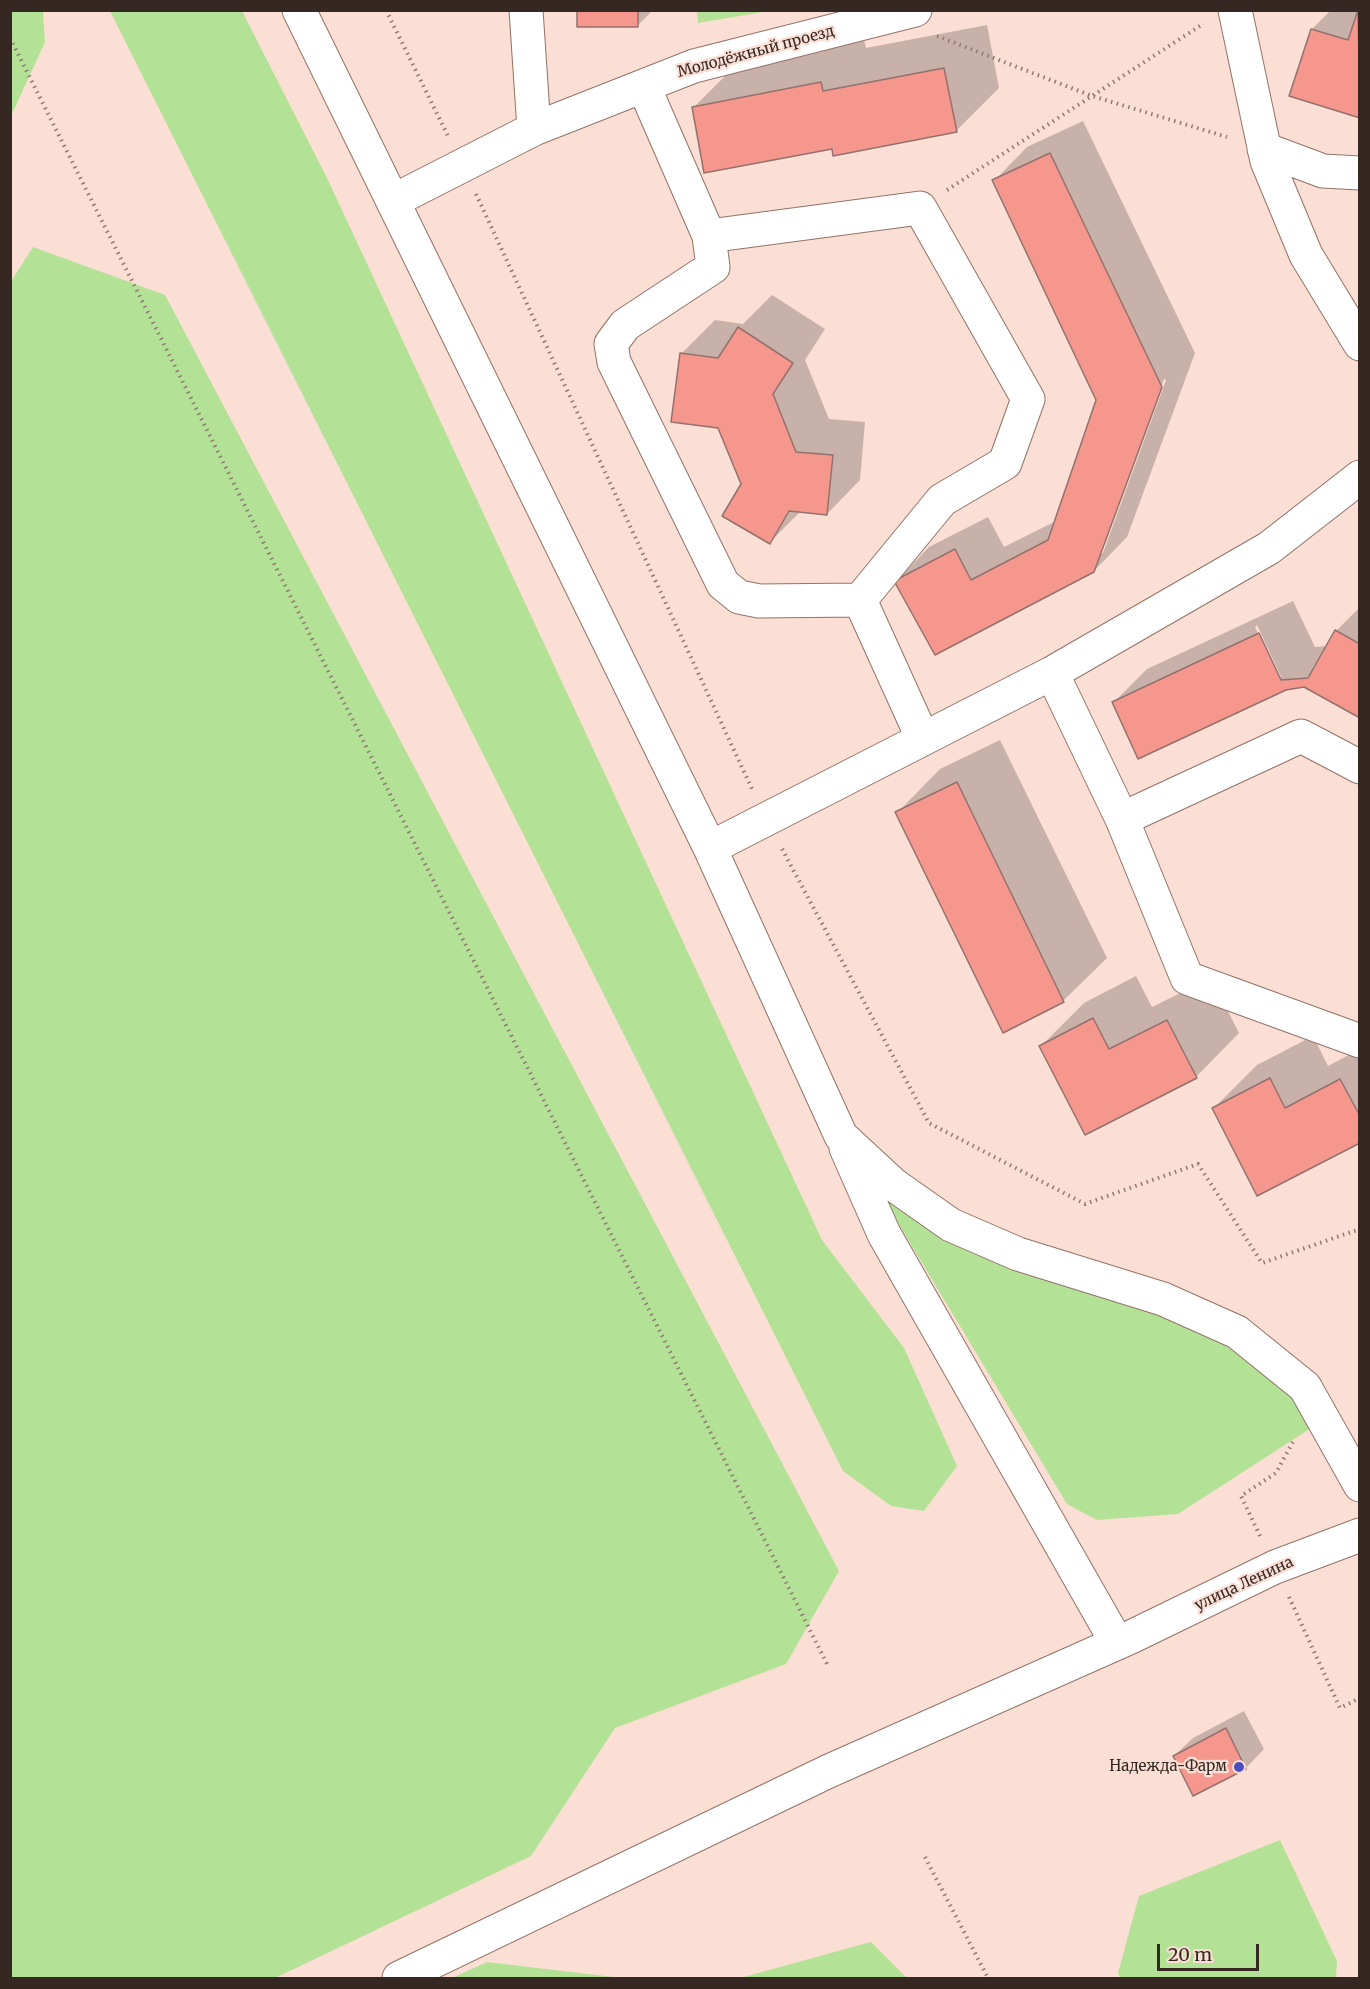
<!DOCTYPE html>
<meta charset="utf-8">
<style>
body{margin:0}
#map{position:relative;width:1370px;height:1989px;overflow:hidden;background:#fbded4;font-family:Merriweather,serif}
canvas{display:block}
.frame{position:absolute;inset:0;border:12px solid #352823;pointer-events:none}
.scale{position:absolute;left:1157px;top:1944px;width:102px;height:27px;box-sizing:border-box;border:3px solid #352823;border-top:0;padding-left:8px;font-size:18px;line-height:21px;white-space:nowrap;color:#352823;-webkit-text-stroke:4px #fbded4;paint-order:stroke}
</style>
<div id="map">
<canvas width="1370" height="1989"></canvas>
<div class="frame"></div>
<div class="scale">20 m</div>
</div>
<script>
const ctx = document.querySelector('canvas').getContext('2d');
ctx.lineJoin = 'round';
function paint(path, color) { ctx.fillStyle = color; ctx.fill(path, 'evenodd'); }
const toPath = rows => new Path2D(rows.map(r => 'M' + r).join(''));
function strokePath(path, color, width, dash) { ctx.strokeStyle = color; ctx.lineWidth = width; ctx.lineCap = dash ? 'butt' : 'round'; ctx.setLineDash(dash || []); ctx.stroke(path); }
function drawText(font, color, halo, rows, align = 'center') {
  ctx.font = font + ' Merriweather,serif'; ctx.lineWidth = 4.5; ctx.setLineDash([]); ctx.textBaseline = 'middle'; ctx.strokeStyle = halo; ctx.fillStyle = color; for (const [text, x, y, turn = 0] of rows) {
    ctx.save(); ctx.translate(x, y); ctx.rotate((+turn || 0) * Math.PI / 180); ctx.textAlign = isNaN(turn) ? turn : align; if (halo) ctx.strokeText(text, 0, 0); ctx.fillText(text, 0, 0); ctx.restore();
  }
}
paint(toPath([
 [11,10,43,11,45,42,11,116],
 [697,10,769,10,769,11,698,23],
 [110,11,242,11,327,178,822,1240,904,1348,957,1466,924,1511,891,1506,843,1471],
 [33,247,165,295,839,1571,786,1664,615,1728,531,1856,275,1978,11,1978,10,283],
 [883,1198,1237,1332,1325,1419,1178,1514,1097,1520,1067,1504],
 [1280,1840,1337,1961,1336,1978,1120,1978,1118,1973,1139,1896],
 [871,1942,907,1978,739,1978,740,1978],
 [487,1962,622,1978,452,1978]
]), '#b3e297');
paint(toPath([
 [578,10,653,10,638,25],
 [1331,10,1360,10,1360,117,1312,29],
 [987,25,999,88,956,131,833,147,694,107,737,64,864,40,866,48],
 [1083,121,1195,353,1127,537,1094,571,936,653,896,581,929,547,988,517,1004,547,1056,521,1098,400,994,181,1027,147],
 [1164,379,1166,380,1103,553,1100,553],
 [772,295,825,329,805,360,829,419,865,422,860,480,827,514,801,511,770,542,719,427,681,354,715,320,743,324],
 [1293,601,1315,647,1327,646,1336,631,1360,607,1360,716,1304,685,1114,702,1147,669],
 [1257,625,1281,677,1278,677,1255,627],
 [1000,740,1107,958,1063,1001,897,813,940,769],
 [1136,976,1152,1007,1211,978,1239,1033,1196,1077,1041,1046,1084,1003],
 [1313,1036,1328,1066,1360,1049,1360,1141,1214,1108,1257,1065],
 [1244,1711,1264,1749,1246,1768,1194,1794,1174,1756,1193,1738]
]), '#0003');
const building = toPath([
 [577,10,638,10,638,27,577,27,577,10],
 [1358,10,1360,118,1289,96,1311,29,1348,40,1358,10],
 [944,68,957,132,833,156,832,149,704,173,692,107,821,82,823,91,944,68],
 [1050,153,1162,387,1094,572,935,655,894,581,955,549,971,580,1048,540,1096,400,992,180,1050,153],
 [738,327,793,363,773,394,796,452,833,455,827,515,789,511,770,544,722,516,741,484,718,428,671,422,680,353,718,358,738,327],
 [1335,630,1360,644,1360,718,1304,687,1286,690,1138,759,1112,702,1259,633,1281,680,1308,678,1335,630],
 [957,782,1064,1002,1003,1033,895,812,957,782],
 [1093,1018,1109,1049,1167,1020,1197,1078,1085,1135,1039,1046,1093,1018],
 [1270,1078,1285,1108,1340,1079,1360,1116,1360,1143,1257,1196,1212,1108,1270,1078],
 [1226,1728,1246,1769,1193,1796,1173,1756,1226,1728]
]);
paint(building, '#f5978d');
strokePath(building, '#93716d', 1.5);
const minor = toPath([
 [299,10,710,848,841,1136,894,1185,951,1225,1018,1254,1163,1299,1237,1332,1305,1387,1360,1485],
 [526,10,534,129],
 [1235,10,1267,161,1306,255,1360,344],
 [644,87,709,236,920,208,1028,399,1005,463,942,500,860,600,923,739],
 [1264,149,1323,171,1360,173],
 [393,201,534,129,694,66,915,10],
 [709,236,713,267,625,325,611,344,614,362,723,584,739,597,759,601,860,600],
 [1052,673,1122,819,1187,978,1360,1041],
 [1122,819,1301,736,1360,767],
 [710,848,1052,673,1269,548,1360,477],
 [846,1148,884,1234,1117,1643]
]);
const major = toPath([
 [399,1978,829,1771,1131,1637,1275,1567,1360,1535]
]);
strokePath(minor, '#927367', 35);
strokePath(major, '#927367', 35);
strokePath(toPath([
 [386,10,448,136],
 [937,36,1092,96,1227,137],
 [10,38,828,1666],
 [947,190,1203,24],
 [476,194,752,789],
 [782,849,929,1123,1085,1204,1198,1164,1262,1263,1360,1229],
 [1260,1536,1241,1496,1276,1473,1295,1438],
 [1289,1597,1340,1708,1360,1698],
 [925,1857,988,1978]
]), '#8e7a73', 4, [1.5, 4.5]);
strokePath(minor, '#fff', 33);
strokePath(major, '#fff', 33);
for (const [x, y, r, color] of [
 [1239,1767,6,"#4c4cc2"]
]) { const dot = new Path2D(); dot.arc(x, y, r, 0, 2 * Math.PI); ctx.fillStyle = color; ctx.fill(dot); strokePath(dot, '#fbded4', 2); }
drawText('15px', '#352823', '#fbded4', [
 ["Молодёжный проезд",756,52,-15],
 ["улица Ленина",1244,1584,-25]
]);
drawText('15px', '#352823', '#fbded4', [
 ["Надежда-Фарм",1227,1767]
], 'right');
</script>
